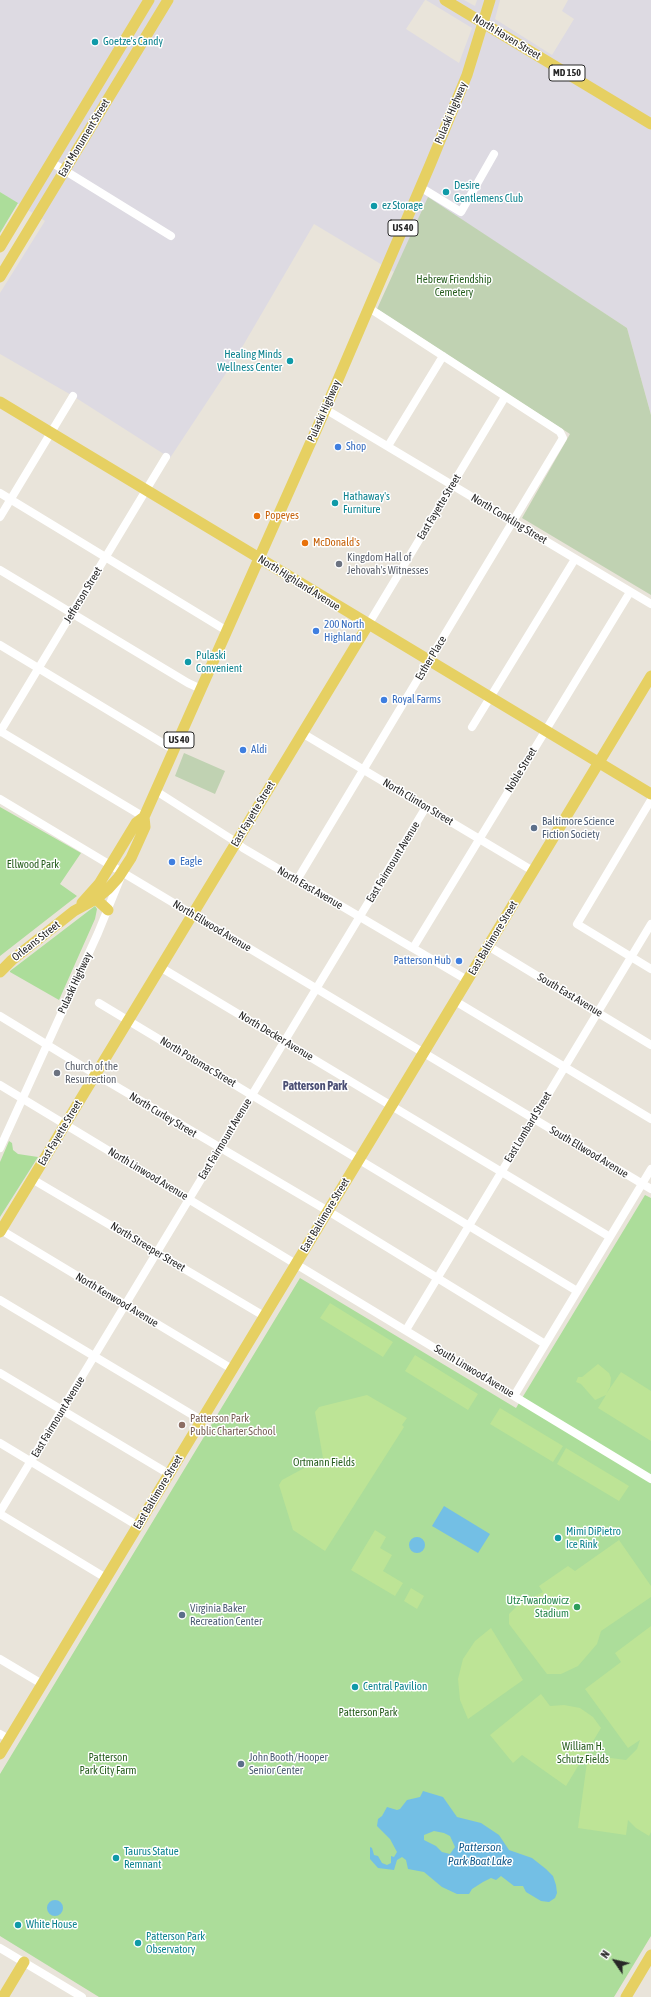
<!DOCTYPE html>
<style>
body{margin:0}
#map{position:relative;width:651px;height:1997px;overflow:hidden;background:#e9e4da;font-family:"Asap Condensed",sans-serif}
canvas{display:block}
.north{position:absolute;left:595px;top:1941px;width:40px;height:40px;-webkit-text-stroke:3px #fff;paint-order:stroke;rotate:304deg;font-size:11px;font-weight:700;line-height:16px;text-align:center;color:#282828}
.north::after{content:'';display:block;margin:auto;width:14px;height:18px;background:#282828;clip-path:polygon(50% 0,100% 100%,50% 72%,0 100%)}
</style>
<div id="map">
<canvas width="651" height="1997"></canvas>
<div class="north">N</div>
</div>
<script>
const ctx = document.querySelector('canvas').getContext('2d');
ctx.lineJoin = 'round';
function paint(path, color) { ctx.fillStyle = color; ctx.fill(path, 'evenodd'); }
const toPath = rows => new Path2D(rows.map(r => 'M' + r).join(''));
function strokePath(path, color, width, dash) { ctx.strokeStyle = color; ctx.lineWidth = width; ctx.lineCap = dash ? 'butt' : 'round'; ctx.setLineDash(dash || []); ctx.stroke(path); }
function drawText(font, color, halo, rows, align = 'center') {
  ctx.font = font + ' "Asap Condensed",sans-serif'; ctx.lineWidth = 3; ctx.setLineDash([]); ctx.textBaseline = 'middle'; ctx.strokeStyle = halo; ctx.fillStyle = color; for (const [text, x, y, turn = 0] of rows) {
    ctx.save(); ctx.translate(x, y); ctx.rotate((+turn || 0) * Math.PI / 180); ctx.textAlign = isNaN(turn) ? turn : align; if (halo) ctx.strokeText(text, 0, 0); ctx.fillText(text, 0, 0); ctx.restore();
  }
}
paint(toPath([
 [0,0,425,0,406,29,459,63,472,28,426,0,464,0,475,6,477,0,500,0,495,19,552,55,574,19,562,11,568,0,651,0,651,415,627,328,428,198,394,272,314,224,234,361,170,458,73,396,0,354,0,293,45,221,0,192]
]), '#dddae2');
paint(toPath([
 [0,192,18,203,0,233],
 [0,807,81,853,60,884,77,896,0,956],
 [95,906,97,909,95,919,59,1000,10,972,10,971],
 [9,1141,12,1143,13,1150,18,1154,38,1157,0,1217,0,1162],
 [645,1195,651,1198,651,1936,614,1997,99,1997,0,1936,0,1774,300,1278,516,1408]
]), '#acdd9a');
paint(toPath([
 [428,197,627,328,651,415,651,595,522,518,570,434,377,309],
 [184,753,225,771,215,794,175,776]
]), '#c0d2b2');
paint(toPath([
 [330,1303,393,1342,383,1357,320,1318],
 [415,1355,478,1394,468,1410,405,1371],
 [598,1364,609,1373,611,1378,610,1387,606,1394,621,1372,651,1391,651,1441,598,1408,606,1395,595,1400,581,1384,576,1382,578,1377,582,1377],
 [367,1395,407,1418,402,1425,404,1427,325,1551,293,1530,279,1485,282,1480,323,1458,315,1412,319,1407],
 [500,1408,563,1446,553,1462,490,1424],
 [566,1448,629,1486,619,1501,557,1464],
 [375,1530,386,1537,380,1548,392,1555,383,1571,403,1583,395,1596,351,1570],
 [619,1540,651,1586,651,1597,601,1631,597,1644,578,1666,561,1674,547,1674,509,1624,509,1614,518,1605,543,1592,539,1586,568,1566,575,1571],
 [411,1588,424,1596,417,1609,404,1601],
 [651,1626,651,1832,649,1836,636,1828,628,1820,626,1835,578,1828,588,1755,626,1760,637,1749,640,1740,628,1748,585,1689,621,1662,615,1653],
 [491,1628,523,1680,468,1719,460,1700,458,1679,463,1659,475,1641],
 [541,1694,550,1706,564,1705,580,1708,593,1717,601,1728,566,1786,522,1755,513,1763,490,1735]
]), '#bde496');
paint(toPath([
 [444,1506,490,1534,478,1553,432,1526],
 '409 1545a8 8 0 1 1 16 0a8 8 0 1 1-16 0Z',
 [423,1791,443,1797,457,1817,481,1823,499,1835,509,1850,532,1858,546,1869,553,1876,556,1885,557,1893,555,1898,549,1902,541,1901,526,1892,523,1886,514,1886,501,1876,496,1880,491,1878,483,1882,472,1889,469,1894,457,1894,442,1887,424,1872,408,1869,406,1860,402,1857,397,1860,394,1870,378,1868,370,1859,370,1847,372,1848,374,1855,378,1856,382,1863,387,1865,391,1863,391,1856,394,1857,397,1852,390,1839,377,1826,378,1819,382,1816,387,1807,397,1810,400,1809,407,1800,420,1797],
 [434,1831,444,1833,450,1836,455,1847,450,1854,442,1852,436,1846,424,1840,424,1835],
 '47 1908a8 8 0 1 1 16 0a8 8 0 1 1-16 0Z'
]), '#73bfe5');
strokePath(toPath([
 [51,162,171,236],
 [420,187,461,212,494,154],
 [325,409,651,604],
 [388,446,443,356],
 [0,493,227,631],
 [0,517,73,396],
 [0,570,188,683,201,689],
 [368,625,505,397],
 [0,645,174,750],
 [472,727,575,559],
 [0,731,144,817],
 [0,732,166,457],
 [302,733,533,871],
 [156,791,236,842,243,848,467,980],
 [0,799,651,1189],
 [651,800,577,924,651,969],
 [297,880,563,438,560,432,369,308],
 [488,946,651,1045],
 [413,948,630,592],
 [160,967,610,1237],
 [455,1001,651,1119],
 [99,1003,577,1291],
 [0,1016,95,1074,328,1211,545,1344],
 [0,1085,651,1479],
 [0,1148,98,933,120,879],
 [32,1179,264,1316],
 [1,1230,232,1369],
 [0,1300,201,1420],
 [406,1330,651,924],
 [0,1373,169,1474],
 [514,1396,651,1169],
 [0,1443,138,1526],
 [0,1512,426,807],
 [0,1514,106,1578],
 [0,1659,42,1684],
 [0,1734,9,1739],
 [0,1948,82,1997]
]), '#fff', 8);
strokePath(toPath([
 [445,0,651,124],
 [0,247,149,0],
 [0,277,168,0],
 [0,402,651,794],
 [96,899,108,910],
 [82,903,99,884,136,823,144,817],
 [0,972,12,960,74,911,96,899,108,889,118,878,131,858,145,827,144,817,322,417,430,165,467,75,490,0],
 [0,1232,368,625],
 [0,1754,651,676],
 [3,1997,24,1962],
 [626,1997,651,1955]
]), '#e6d062', 11);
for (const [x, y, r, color] of [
 [95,42,4,"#0f9aa8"],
 [446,192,4,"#0f9aa8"],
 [374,206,4,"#0f9aa8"],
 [290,361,4,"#0f9aa8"],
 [338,447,4,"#3f7fe0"],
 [335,503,4,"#0f9aa8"],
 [257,516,4,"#e8710a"],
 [305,543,4,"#e8710a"],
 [339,564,4,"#6b7280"],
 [316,631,4,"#3f7fe0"],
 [188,662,4,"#0f9aa8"],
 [384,700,4,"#3f7fe0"],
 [243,750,4,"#3f7fe0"],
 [534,828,4,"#5c6f8a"],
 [172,862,4,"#3f7fe0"],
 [459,961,4,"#3f7fe0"],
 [57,1073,4,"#6b7280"],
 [182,1425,4,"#8d6e63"],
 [558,1538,4,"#0f9aa8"],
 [577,1607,4,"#2e9e5b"],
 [182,1615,4,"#5c6f8a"],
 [355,1687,4,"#0f9aa8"],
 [241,1764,4,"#5c6f8a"],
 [116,1858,4,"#0f9aa8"],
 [18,1925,4,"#0f9aa8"],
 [138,1943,4,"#0f9aa8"]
]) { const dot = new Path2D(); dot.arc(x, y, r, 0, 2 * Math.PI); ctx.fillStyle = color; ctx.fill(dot); strokePath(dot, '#fff', 1.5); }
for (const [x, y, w] of [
 [567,73,36],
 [403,228,30],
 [179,740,30]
]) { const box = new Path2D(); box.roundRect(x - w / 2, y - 8, w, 16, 3); ctx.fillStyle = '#fff'; ctx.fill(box); strokePath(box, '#282828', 1); }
drawText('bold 10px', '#282828', null, [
 ["MD 150",567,73],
 ["US 40",403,228],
 ["US 40",179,740]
]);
drawText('11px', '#282828', '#fff', [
 ["North Haven Street",507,37,31],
 ["Pulaski Highway",451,113,-67],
 ["East Monument Street",84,138,-59],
 ["Pulaski Highway",324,411,-66],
 ["East Fayette Street",439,507,-59],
 ["North Conkling Street",509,519,31],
 ["North Highland Avenue",299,583,32],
 ["Jefferson Street",83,595,-59],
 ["Esther Place",431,658,-59],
 ["Noble Street",521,770,-59],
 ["North Clinton Street",418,802,31],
 ["East Fayette Street",253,814,-59],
 ["East Fairmount Avenue",393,862,-59],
 ["North East Avenue",310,888,30],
 ["North Ellwood Avenue",212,926,31],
 ["East Baltimore Street",493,938,-59],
 ["Orleans Street",36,941,-38],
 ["Pulaski Highway",75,983,-65],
 ["South East Avenue",570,995,31],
 ["North Decker Avenue",276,1036,31],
 ["North Potomac Street",198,1062,31],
 ["North Curley Street",163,1115,31],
 ["East Lombard Street",528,1127,-59],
 ["East Fayette Street",60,1133,-59],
 ["East Fairmount Avenue",225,1139,-59],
 ["South Ellwood Avenue",589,1152,31],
 ["North Linwood Avenue",148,1174,31],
 ["East Baltimore Street",325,1215,-59],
 ["North Streeper Street",148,1247,31],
 ["North Kenwood Avenue",117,1300,31],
 ["South Linwood Avenue",474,1371,31],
 ["East Fairmount Avenue",58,1417,-59],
 ["East Baltimore Street",158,1492,-59]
]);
drawText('11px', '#0d838f', '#fff', [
 ["Goetze's Candy",103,42],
 ["Desire",454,186],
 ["Gentlemens Club",454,199],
 ["ez Storage",382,206],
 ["Healing Minds",282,355,"right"],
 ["Wellness Center",282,368,"right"],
 ["Hathaway's",343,497],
 ["Furniture",343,510],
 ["Pulaski",196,656],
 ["Convenient",196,669],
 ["Mimi DiPietro",566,1532],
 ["Ice Rink",566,1545],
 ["Central Pavilion",363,1687],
 ["Taurus Statue",124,1852],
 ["Remnant",124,1865],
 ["White House",26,1925],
 ["Patterson Park",146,1937],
 ["Observatory",146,1950]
], 'left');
drawText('11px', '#275e1e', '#fff', [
 ["Hebrew Friendship",454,280],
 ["Cemetery",454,293],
 ["Ellwood Park",33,865],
 ["Ortmann Fields",324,1463],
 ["Patterson Park",368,1713],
 ["William H.",583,1747],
 ["Schutz Fields",583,1760],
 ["Patterson",108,1758],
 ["Park City Farm",108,1771]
]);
drawText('11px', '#366cbe', '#fff', [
 ["Shop",346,447],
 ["200 North",324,625],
 ["Highland",324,638],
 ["Royal Farms",392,700],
 ["Aldi",251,750],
 ["Eagle",180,862],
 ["Patterson Hub",451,961,"right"]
], 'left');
drawText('11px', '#c56008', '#fff', [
 ["Popeyes",265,516],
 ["McDonald's",313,543]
], 'left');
drawText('11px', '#5b616d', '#fff', [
 ["Kingdom Hall of",347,558],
 ["Jehovah's Witnesses",347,571],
 ["Church of the",65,1067],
 ["Resurrection",65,1080]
], 'left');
drawText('11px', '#4e5e75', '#fff', [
 ["Baltimore Science",542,822],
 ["Fiction Society",542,835],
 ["Virginia Baker",190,1609],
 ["Recreation Center",190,1622],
 ["John Booth/Hooper",249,1758],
 ["Senior Center",249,1771]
], 'left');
drawText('11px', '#785e54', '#fff', [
 ["Patterson Park",190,1419],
 ["Public Charter School",190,1432]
], 'left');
drawText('11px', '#27864d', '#fff', [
 ["Utz-Twardowicz",569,1601],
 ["Stadium",569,1614]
], 'right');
drawText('bold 12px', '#4c5075', '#fff', [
 ["Patterson Park",315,1086]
]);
drawText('italic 12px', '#165c8d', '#fff', [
 ["Patterson",480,1847],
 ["Park Boat Lake",480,1861]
]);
</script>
